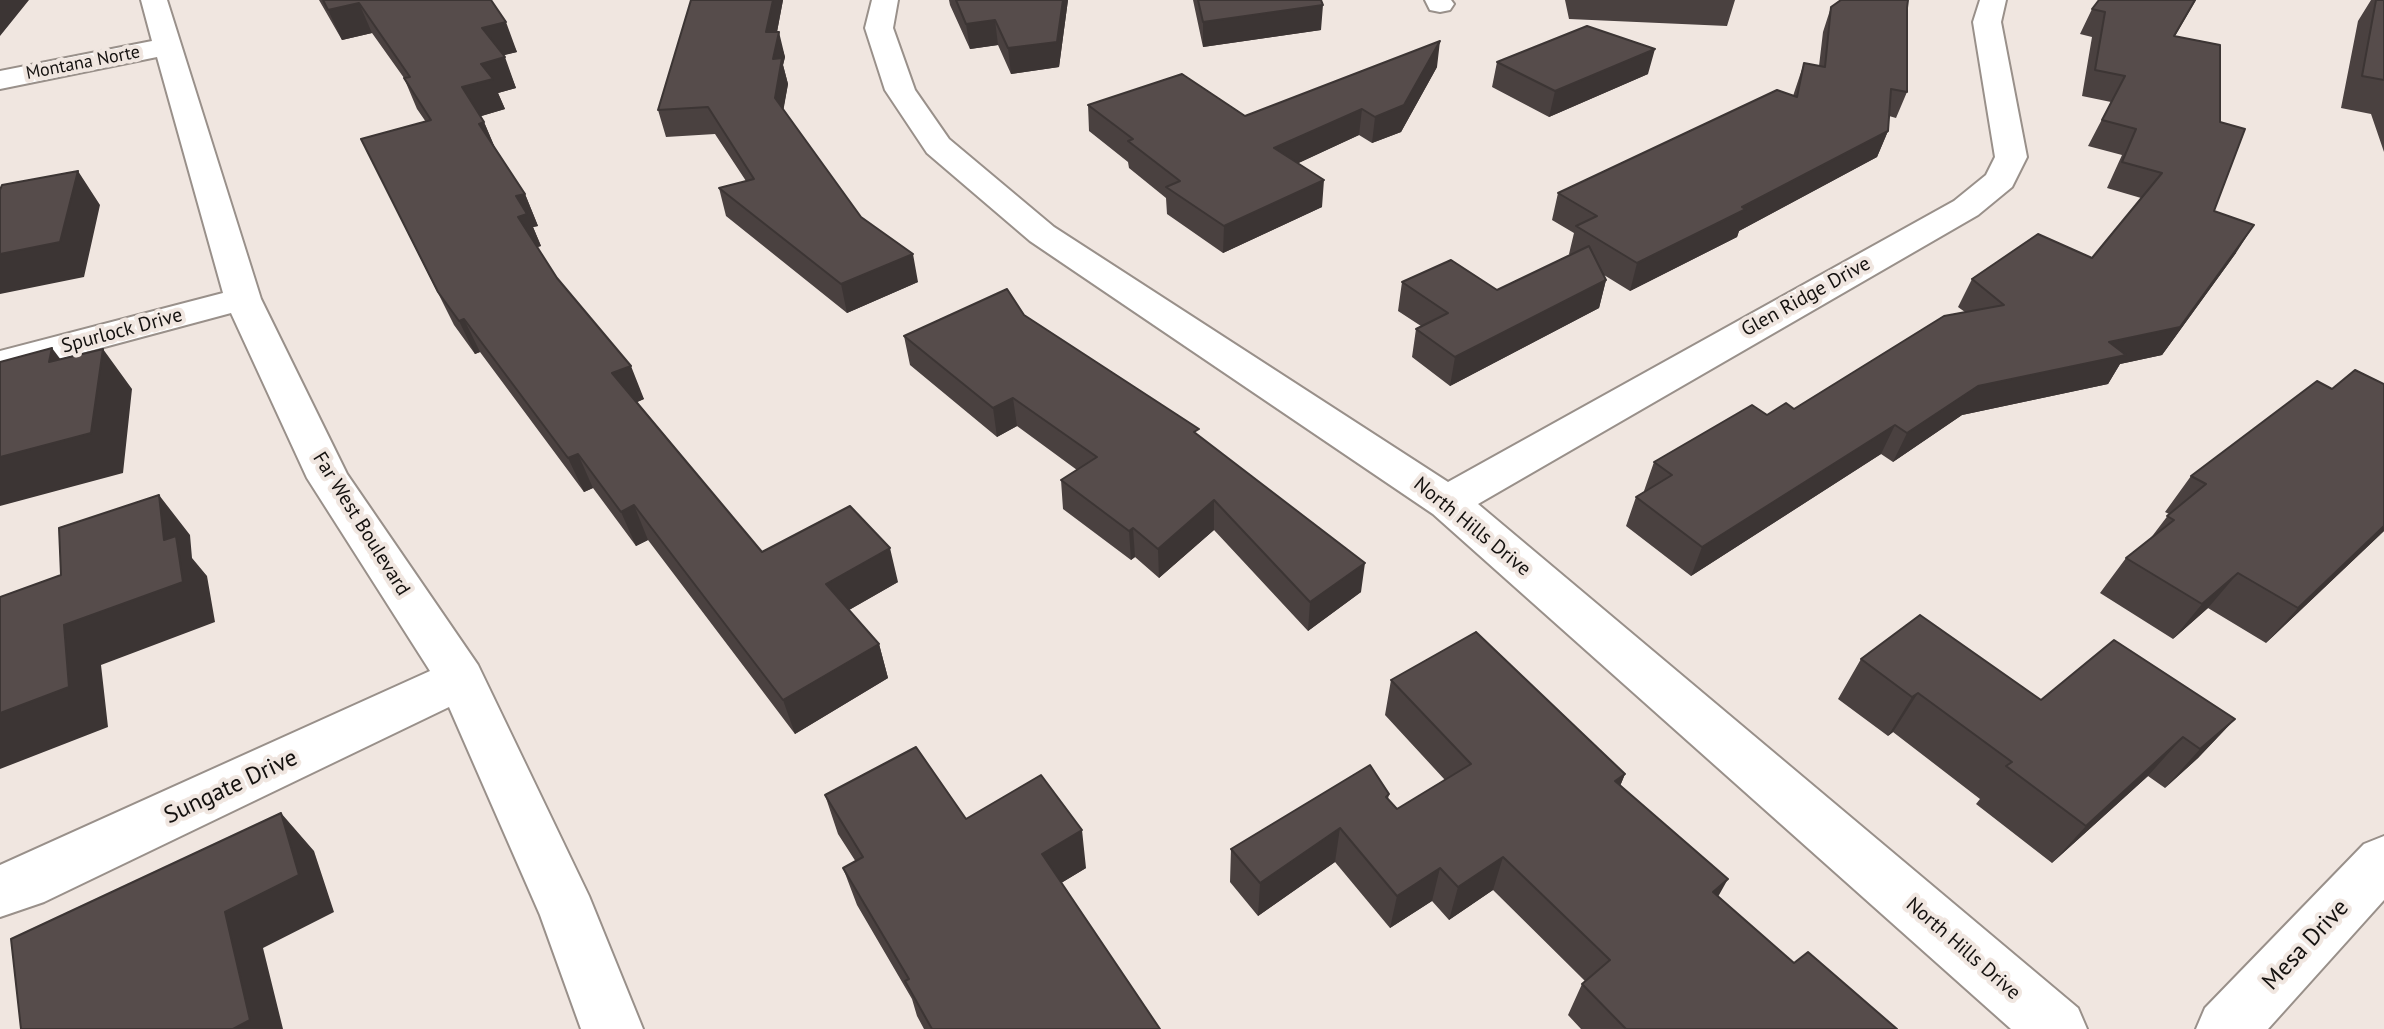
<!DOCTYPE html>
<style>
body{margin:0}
canvas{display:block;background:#f0e6e0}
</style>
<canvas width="2384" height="1029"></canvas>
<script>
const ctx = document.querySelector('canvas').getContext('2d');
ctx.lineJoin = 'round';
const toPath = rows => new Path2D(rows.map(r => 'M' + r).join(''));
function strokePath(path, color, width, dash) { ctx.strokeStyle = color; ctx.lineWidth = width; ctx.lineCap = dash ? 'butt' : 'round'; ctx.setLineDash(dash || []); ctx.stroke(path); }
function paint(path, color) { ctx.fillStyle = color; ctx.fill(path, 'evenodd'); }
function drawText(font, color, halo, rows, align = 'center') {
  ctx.font = font + ' "PT Sans",sans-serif'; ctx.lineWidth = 8; ctx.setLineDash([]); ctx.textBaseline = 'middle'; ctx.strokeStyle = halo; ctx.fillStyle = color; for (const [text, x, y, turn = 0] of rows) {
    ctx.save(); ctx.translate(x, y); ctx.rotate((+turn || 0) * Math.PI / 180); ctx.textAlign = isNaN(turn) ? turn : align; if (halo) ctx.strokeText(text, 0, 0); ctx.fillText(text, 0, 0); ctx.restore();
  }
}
const minor = toPath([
 [141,0,167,0,261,299,347,474,478,665,589,896,643,1029,581,1029,540,915,449,707,44,902,0,917,0,865,430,671,307,478,231,313,0,375,0,351,223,293,157,57,0,89,0,71,152,41,141,0],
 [872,0,898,0,893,28,915,90,949,139,1054,227,1448,482,1954,201,1986,175,1995,157,1973,22,1980,0,2006,0,2001,22,2027,157,2012,187,1978,215,1478,504,2078,1008,2087,1029,2011,1029,1433,514,1030,241,927,153,885,90,865,28,872,0],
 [1425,0,1451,0,1454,4,1450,10,1440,12,1430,10,1425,0],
 [2384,836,2384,900,2268,1029,2196,1029,2205,1008,2364,844,2384,836]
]);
strokePath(minor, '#99908a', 4);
paint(minor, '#fff');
paint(toPath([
 [319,0,491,0,517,52,503,55,516,88,498,93,505,109,481,116,484,122,496,150,525,194,538,226,533,227,541,246,537,247,557,278,644,399,637,402,762,552,898,582,849,610,879,644,888,678,795,734,648,540,636,546,593,488,584,492,480,352,475,354,454,325,361,139,426,122,417,109,404,78,372,33,342,40],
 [691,0,783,0,777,32,785,57,783,65,788,84,783,110,861,217,918,282,847,313,726,216,719,188,746,181,715,134,666,137,658,110],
 [949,0,1068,0,1059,67,1011,74,998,45,970,49,950,5],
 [1193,0,1321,0,1321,30,1203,47],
 [1565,0,1735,0,1727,26,1569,19],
 [2099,0,2196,0,2175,36,2214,211,2236,253,2162,355,2120,364,2108,384,1962,415,1893,462,1881,454,1691,576,1626,526,1636,497,1645,491,1644,491,1654,462,1767,415,1794,409,1965,312,1958,307,1972,279,2092,258,2141,198,2107,188,2122,155,2088,146,2111,102,2082,96,2092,37,2080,34,2092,9],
 [2371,0,2384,0,2384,152,2371,114,2341,108,2358,21],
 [1831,7,1907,8,1907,92,1896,118,1889,116,1888,131,1877,157,1739,231,1737,237,1630,291,1604,275,1606,280,1599,308,1450,386,1412,357,1416,329,1421,326,1398,311,1402,282,1497,290,1571,255,1569,254,1574,233,1552,220,1558,193,1793,96,1804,63,1819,66,1823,32],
 [1497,62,1648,74,1549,117,1492,87],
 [1437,67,1401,132,1372,143,1359,135,1298,163,1322,207,1223,253,1167,214,1166,198,1129,168,1128,162,1089,131,1088,105,1245,116],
 [1024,315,1199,437,1361,592,1308,631,1214,530,1159,578,1135,557,1131,560,1063,509,1061,480,1077,470,1017,426,997,437,910,365,904,336],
 [2332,389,2384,531,2266,643,2208,608,2173,639,2100,593,2126,558,2150,539,2169,514,2165,512,2191,476],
 [1861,659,2041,700,2235,719,2198,758,2165,788,2148,776,2052,863,1976,804,1980,799,1893,732,1888,736,1838,699],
 [1391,680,1625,774,1620,786,1719,897,1794,963,1897,1029,1581,1029,1568,1015,1582,984,1585,981,1493,890,1449,920,1432,901,1390,928,1335,862,1258,916,1230,882,1231,849,1389,794,1388,799,1397,809,1445,780,1385,715],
 [825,795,966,819,1086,868,1061,883,1160,1029,924,1029,917,1016,912,999,857,905,843,868,856,862,838,834]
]), '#4a4140');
paint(toPath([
 [0,0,29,0,0,36],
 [773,0,783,0,772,58,766,32],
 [1063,0,1068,0,1059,67,1011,74,1008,48],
 [359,3,372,33,342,40,328,10],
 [1323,5,1321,30,1203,47,1203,22],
 [995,20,998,45,970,49,966,24],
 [506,22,517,52,493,58,482,28],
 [779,32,785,57,783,65,788,84,781,124,775,98,773,59],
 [1440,41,1437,67,1401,132,1372,143,1375,117],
 [1655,49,1648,74,1549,117,1555,91],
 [505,57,516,88,498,93,505,109,475,118,462,87,481,64],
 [1362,109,1359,135,1273,175,1274,148],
 [484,122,497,153,479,124],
 [1888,131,1877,157,1739,231,1737,237,1630,291,1637,263],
 [78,171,100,205,84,277,0,294,0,254],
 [1324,180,1322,207,1223,253,1224,226],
 [525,194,538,226,533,227,541,246,531,249,518,217,516,196],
 [2254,225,2236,253,2162,355,2120,364,2108,384,1962,415,1893,462,1907,433,1978,386,2109,342],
 [913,254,918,282,847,313,841,284],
 [1606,280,1599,308,1450,386,1455,357],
 [464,319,480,352,475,354,459,321],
 [52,348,82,388,49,362],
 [103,349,132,389,123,473,0,506,0,457],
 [631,366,644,399,626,407,612,373],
 [1013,398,1017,426,997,437,993,408],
 [1895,425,1881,454,1691,576,1702,547],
 [578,454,593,488,584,492,568,458],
 [159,495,190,535,192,558,207,576,215,622,101,665,108,727,0,769,0,713,64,625,164,540],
 [1214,500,1214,530,1159,578,1158,549],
 [634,505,648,540,636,546,621,512],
 [2384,526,2384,531,2266,643,2298,608],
 [1133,528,1135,557,1131,560,1129,531],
 [890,548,898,582,835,618,826,584],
 [1365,563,1361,592,1308,631,1310,602],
 [2238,573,2208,608,2173,639,2202,604],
 [879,644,888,678,795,734,783,700],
 [1918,693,1893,732,1888,736,1912,697],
 [2235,719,2198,758,2165,788,2200,749],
 [2183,737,2148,776,2052,863,2086,826],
 [1625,774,1611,808,1615,781],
 [281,813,314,851,334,912,263,948,283,1029,233,1029,225,912],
 [1340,828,1335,862,1258,916,1260,883],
 [1082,830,1086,868,1048,891,1042,854],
 [1503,857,1493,890,1449,920,1458,887],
 [1440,868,1432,901,1390,928,1397,896],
 [1728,879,1710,911,1713,892]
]), '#3c3534');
const building = toPath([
 [323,0,491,0,506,22,482,28,505,57,481,64,493,79,462,87,484,122,479,124,525,194,516,196,527,214,518,217,557,278,631,366,612,373,762,552,850,506,890,548,826,584,879,644,783,700,634,505,621,512,578,454,568,458,464,319,459,321,438,292,361,139,431,120,404,78,410,77,359,3,328,10,323,0],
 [691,0,773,0,766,32,779,32,773,59,782,58,775,98,861,217,913,254,841,284,719,188,754,179,708,107,658,110,691,0],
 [956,0,1063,0,1057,42,1008,48,995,20,966,24,956,0],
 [1198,0,1321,0,1323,5,1203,22,1198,0],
 [1841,0,1908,0,1907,8,1907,92,1891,89,1888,131,1742,207,1746,209,1637,263,1576,226,1597,216,1558,193,1777,90,1797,97,1804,63,1825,67,1831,7,1841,0],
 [2099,0,2195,0,2174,36,2220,45,2220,122,2245,129,2214,211,2254,225,2180,327,2109,342,2126,355,1978,386,1907,433,1895,425,1702,547,1636,497,1672,475,1654,462,1752,405,1767,415,1786,403,1794,409,1944,316,2004,305,1972,279,2038,234,2092,258,2162,173,2122,162,2136,129,2102,120,2125,76,2095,70,2105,12,2092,9,2099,0],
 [2376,0,2384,0,2384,80,2362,76,2376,0],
 [1587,26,1655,49,1555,91,1497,62,1587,26],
 [1440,41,1404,105,1375,117,1362,109,1274,148,1324,180,1224,226,1166,187,1180,181,1128,141,1133,139,1088,105,1182,74,1245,116,1440,41],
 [78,171,60,242,0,254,0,190,2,185,78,171],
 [1589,246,1606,280,1455,357,1416,329,1448,313,1402,282,1451,260,1497,290,1589,246],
 [1007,289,1024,315,1199,429,1194,432,1365,563,1310,602,1214,500,1158,549,1133,528,1129,531,1061,480,1097,457,1013,398,993,408,904,336,1007,289],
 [52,348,49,362,103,349,91,433,0,457,0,362,52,348],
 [2355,370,2384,384,2384,526,2298,608,2238,573,2202,604,2126,558,2174,520,2167,516,2206,484,2191,476,2317,381,2332,389,2355,370],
 [159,495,164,540,176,536,183,582,64,625,69,687,0,713,0,597,61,575,59,528,159,495],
 [1920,615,2041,700,2114,640,2235,719,2200,749,2183,737,2086,826,2006,766,2012,762,1918,693,1912,697,1861,659,1920,615],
 [1476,632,1625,774,1615,781,1728,879,1713,892,1794,963,1808,952,1897,1029,1626,1029,1582,984,1610,960,1503,857,1458,887,1440,868,1397,896,1340,828,1260,883,1231,849,1370,765,1389,794,1386,797,1397,809,1471,764,1391,680,1476,632],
 [916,747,966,819,1041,775,1082,830,1042,854,1160,1029,932,1029,905,981,909,979,843,868,863,857,825,795,916,747],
 [281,813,299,875,225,912,250,1020,233,1029,21,1029,11,939,281,813]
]);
paint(building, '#564c4b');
strokePath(building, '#3c3534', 2);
drawText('18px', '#14110f', '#f0e6e0', [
 ["Montana Norte",83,63,-11]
]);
drawText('20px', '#14110f', '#f0e6e0', [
 ["Glen Ridge Drive",1806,297,-29],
 ["Spurlock Drive",122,331,-15],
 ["Far West Boulevard",361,524,58],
 ["North Hills Drive",1472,527,39],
 ["North Hills Drive",1963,949,41]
]);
drawText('24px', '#14110f', '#f0e6e0', [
 ["Sungate Drive",231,787,-25],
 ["Mesa Drive",2306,945,-47]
]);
</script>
